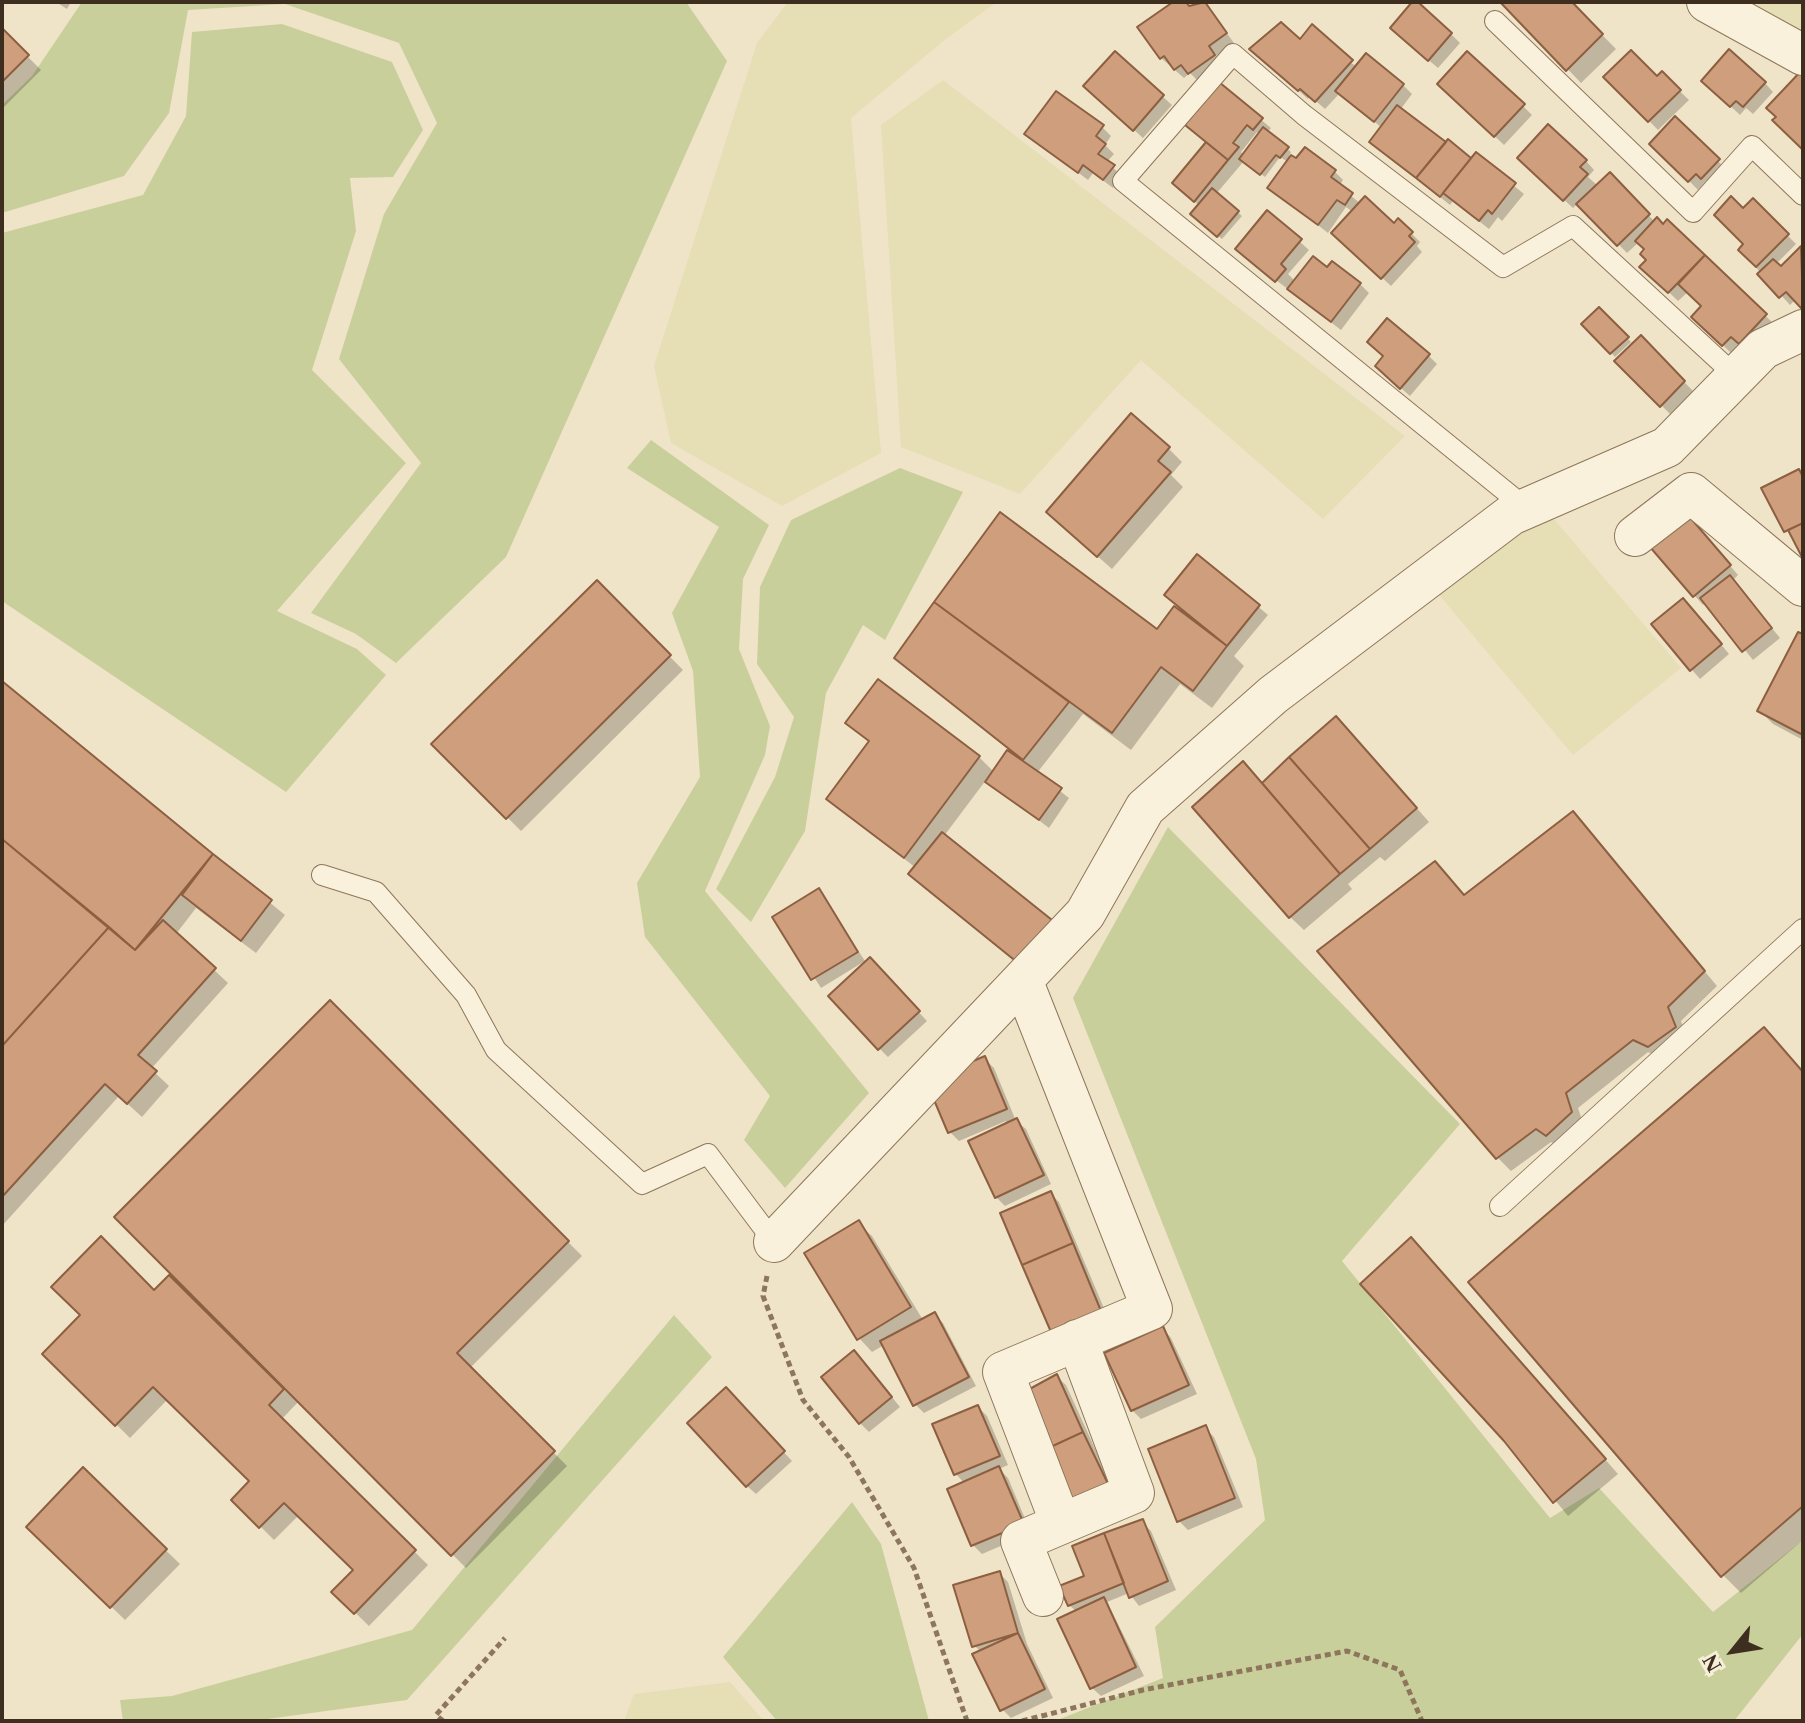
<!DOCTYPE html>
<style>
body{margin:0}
#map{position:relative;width:1805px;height:1723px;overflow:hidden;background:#f0e4c8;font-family:"Times New Roman",serif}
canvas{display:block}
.frame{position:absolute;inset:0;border:4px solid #3d2e20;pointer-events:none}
.north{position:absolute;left:1693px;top:1611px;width:80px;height:80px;-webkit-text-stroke:6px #f7eed8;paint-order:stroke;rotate:240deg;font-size:22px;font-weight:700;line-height:32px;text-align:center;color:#3d2e20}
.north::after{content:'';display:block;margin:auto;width:28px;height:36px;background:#3d2e20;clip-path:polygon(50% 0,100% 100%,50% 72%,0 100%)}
</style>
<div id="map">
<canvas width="1805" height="1723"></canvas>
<div class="frame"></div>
<div class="north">N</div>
</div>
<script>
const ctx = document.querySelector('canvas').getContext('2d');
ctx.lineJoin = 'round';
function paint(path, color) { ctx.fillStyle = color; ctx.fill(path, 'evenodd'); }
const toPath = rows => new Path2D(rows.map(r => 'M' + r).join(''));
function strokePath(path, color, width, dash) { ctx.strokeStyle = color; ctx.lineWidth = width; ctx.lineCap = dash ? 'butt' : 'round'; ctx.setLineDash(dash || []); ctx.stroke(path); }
paint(toPath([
 [788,2,997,2,947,38,851,118,881,453,782,506,671,443,654,366,757,43],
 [1734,2,1803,2,1803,37],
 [943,80,1405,436,1323,519,1141,360,1020,494,901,447,881,125],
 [1547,511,1681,668,1573,755,1436,591],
 [730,1682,764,1721,624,1721,634,1694]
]), '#e6deb5');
paint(toPath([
 [82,2,686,2,727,61,506,557,396,663,356,634,311,613,421,463,339,359,384,214,437,123,399,43,285,4,188,10,169,113,124,176,2,213,2,105,32,76],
 [282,24,392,62,423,130,393,177,350,178,356,231,312,370,406,463,277,611,357,649,386,675,286,792,2,601,2,233,143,195,186,116,192,32],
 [651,440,769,525,743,579,739,649,770,726,765,755,705,891,869,1093,785,1188,744,1140,770,1096,645,937,637,883,700,777,693,671,672,613,719,527,627,468],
 [900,468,963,492,885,640,863,625,826,693,805,831,751,922,716,889,775,777,794,717,757,664,760,587,791,520],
 [1168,827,1460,1124,1342,1261,1550,1518,1599,1488,1713,1612,1803,1540,1803,1634,1734,1721,1055,1721,1163,1678,1155,1627,1265,1520,1256,1459,1073,998],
 [674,1315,712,1357,407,1700,253,1721,123,1721,120,1700,172,1696,412,1630],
 [852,1502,881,1544,929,1721,777,1721,723,1657]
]), '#c9cf9b');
paint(toPath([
 [56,2,71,2,67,9],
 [1176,2,1184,2,1190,8,1204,2,1234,43,1216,56,1222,64,1198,81,1190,73,1184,78,1161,58],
 [1503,2,1570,2,1616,49,1581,83],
 [2,31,41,70,2,109],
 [1451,34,1460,43,1438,68,1401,37],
 [1300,42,1403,85,1412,94,1400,110,1472,160,1476,155,1524,194,1502,221,1498,217,1489,229,1453,201,1450,205,1381,150,1382,128,1340,93,1325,109,1310,96,1308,99,1261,57],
 [1115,54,1172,105,1143,138,1095,95],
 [1662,74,1689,100,1658,130,1606,77,1657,79],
 [1765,83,1773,92,1753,114,1746,108,1740,115,1712,89],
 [1440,84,1523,106,1532,115,1504,145],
 [1219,85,1271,128,1267,133,1291,152,1289,156,1335,172,1343,180,1339,186,1361,204,1394,226,1399,221,1420,242,1417,246,1422,252,1391,286,1343,242,1353,212,1346,207,1328,233,1269,187,1288,162,1280,157,1265,177,1244,161,1216,194,1242,216,1222,239,1193,214,1200,206,1183,192,1208,143],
 [1257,132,1260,135,1244,156,1241,152],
 [1675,119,1727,170,1711,186,1706,181,1698,190,1652,143],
 [1102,127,1111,136,1105,145,1114,154,1107,162,1122,176,1113,188,1093,173,1088,180,1027,134],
 [1586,161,1594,170,1588,177,1598,186,1610,175,1655,222,1663,227,1667,222,1774,324,1732,354,1694,317,1703,306,1688,292,1678,301,1651,275,1647,250,1639,242,1627,253,1578,203,1573,208,1528,167],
 [1753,201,1796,244,1776,264,1781,269,1803,250,1803,307,1796,299,1790,305,1740,250,1746,244,1743,211],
 [1268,213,1309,250,1288,274,1296,282,1328,270,1360,284,1369,293,1341,330,1246,257],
 [1599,310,1634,345,1641,338,1693,391,1670,414,1617,361,1633,345,1631,342,1615,357,1584,324],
 [1428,355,1437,364,1410,396,1386,375],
 [1169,449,1182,462,1171,475,1183,487,1112,569,1062,525],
 [1696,526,1738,575,1733,580,1780,638,1753,660,1706,602,1703,605,1695,596,1653,547],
 [1198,556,1268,615,1234,656,1244,666,1212,708,1180,684,1131,750,1083,714,1037,773,1069,798,1049,828,986,780,944,836,1033,975,924,888,911,874,916,868,828,799,870,743,847,723,979,757,994,772,1009,750,897,658,936,603,1158,631,1204,631],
 [597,583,683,670,521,831,434,744],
 [1692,609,1729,654,1700,679,1653,625],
 [1803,637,1803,740,1773,724,1760,711],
 [2,683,285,915,256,953,196,908,176,934,228,983,151,1069,169,1086,142,1117,119,1096,2,1226],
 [1350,732,1429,822,1385,861,1380,857,1348,884,1352,889,1304,930,1290,917,1263,785,1291,759],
 [1573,814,1717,986,1681,1021,1688,1041,1663,1060,1648,1052,1578,1108,1584,1126,1561,1148,1551,1142,1511,1171,1497,1157,1465,897],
 [819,891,865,961,821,988,775,917],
 [878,969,927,1021,888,1057,879,1048],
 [330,1003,582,1256,470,1368,567,1466,466,1568,299,1401,281,1420,428,1565,369,1626,334,1592,355,1570,299,1515,274,1540,234,1500,252,1481,168,1399,130,1438,45,1354,154,1292,171,1275,117,1217],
 [1764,1029,1803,1072,1803,1540,1741,1593,1723,1575],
 [985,1059,994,1068,1016,1121,1026,1129,1051,1184,1005,1206,996,1197,1006,1121,959,1141,950,1132,929,1082],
 [1050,1193,1059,1202,1109,1320,1061,1340],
 [858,1223,872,1236,923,1320,934,1314,943,1323,976,1386,924,1413,915,1404,884,1345,872,1352,859,1338],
 [1411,1239,1618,1474,1568,1516,1506,1440],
 [1163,1329,1171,1338,1197,1394,1141,1419,1132,1410],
 [863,1361,900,1407,869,1432,860,1423],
 [1057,1377,1066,1385,1117,1497,1017,1398],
 [734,1399,792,1461,756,1494,747,1486],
 [978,1407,987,1416,1008,1465,999,1469,1008,1478,1031,1533,982,1554,973,1545,965,1484,956,1474],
 [1205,1428,1214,1437,1243,1507,1188,1530,1179,1521],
 [83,1470,180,1564,125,1620,29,1527],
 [1142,1522,1151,1531,1176,1590,1139,1606,1129,1593,1107,1602,1144,1676,1101,1696,1092,1688,1077,1612,1069,1605],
 [999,1573,1008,1582,1027,1644,1053,1698,1011,1718,1002,1709,981,1652,974,1645]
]), '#0003');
const building = toPath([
 [1173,2,1186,2,1189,6,1205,2,1227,33,1209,46,1215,55,1188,74,1181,65,1174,70,1164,56,1160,59,1137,27,1173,2],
 [1412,2,1418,2,1452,33,1428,61,1390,28,1412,2],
 [1500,2,1572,2,1603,34,1566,71,1500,2],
 [1281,22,1300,39,1312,24,1353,60,1315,102,1300,89,1298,91,1249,49,1281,22],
 [2,28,29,55,2,82,2,28],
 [1729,49,1766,82,1743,107,1736,101,1730,107,1701,81,1729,49],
 [1631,50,1657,76,1662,71,1681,90,1648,122,1603,77,1631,50],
 [1115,51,1164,95,1133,131,1083,86,1115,51],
 [1467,51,1525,104,1494,137,1437,84,1467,51],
 [1366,53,1404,84,1374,122,1335,91,1366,53],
 [1802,70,1803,70,1803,150,1772,120,1776,117,1766,108,1802,70],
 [1219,82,1263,118,1253,130,1247,125,1233,143,1239,147,1228,160,1185,125,1219,82],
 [1056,91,1104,125,1096,136,1106,144,1098,154,1115,165,1103,180,1083,165,1078,173,1024,134,1056,91],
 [1397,105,1446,142,1416,178,1369,142,1397,105],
 [1675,116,1720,159,1701,179,1696,174,1688,182,1649,144,1675,116],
 [1548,124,1587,160,1580,167,1588,174,1563,201,1517,158,1548,124],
 [1263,127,1289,147,1280,158,1276,155,1260,175,1239,159,1263,127],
 [1448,139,1471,158,1440,197,1416,178,1448,139],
 [1206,142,1228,160,1194,202,1172,183,1206,142],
 [1305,147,1336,170,1331,177,1353,193,1345,205,1337,200,1318,225,1267,188,1291,155,1296,158,1305,147],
 [1476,152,1516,183,1492,214,1488,210,1479,221,1443,193,1476,152],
 [1610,172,1650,214,1617,246,1576,204,1610,172],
 [1212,188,1239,211,1217,237,1190,214,1212,188],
 [1365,196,1394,223,1398,218,1413,232,1409,236,1415,242,1381,279,1331,233,1365,196],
 [1731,196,1743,208,1753,198,1789,234,1756,267,1738,250,1743,244,1714,215,1731,196],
 [1267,210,1302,239,1281,264,1286,269,1275,282,1235,249,1267,210],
 [1657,217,1663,224,1667,219,1705,255,1668,293,1639,267,1646,260,1640,254,1644,249,1635,241,1657,217],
 [1801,246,1803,306,1801,308,1786,292,1779,298,1757,274,1773,259,1781,266,1801,246],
 [1705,255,1767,314,1739,344,1731,337,1722,346,1691,317,1701,306,1678,284,1705,255],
 [1313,256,1327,267,1332,261,1361,283,1331,322,1287,289,1313,256],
 [1599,307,1629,337,1610,354,1581,324,1599,307],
 [1387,318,1430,354,1400,389,1375,366,1383,356,1367,342,1387,318],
 [1641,335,1685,381,1660,407,1614,361,1641,335],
 [1131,413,1170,447,1158,461,1171,472,1097,557,1046,512,1131,413],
 [1799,469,1803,477,1803,523,1784,532,1761,488,1799,469],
 [1000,512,1157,629,1174,606,1227,646,1193,691,1161,667,1112,733,934,602,1000,512],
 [1688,515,1731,565,1693,597,1650,547,1688,515],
 [1803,523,1803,559,1788,530,1803,523],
 [1197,554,1260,605,1227,646,1164,595,1197,554],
 [1730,575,1772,628,1742,652,1700,598,1730,575],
 [597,580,671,655,506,819,431,744,597,580],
 [1683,598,1722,644,1690,671,1651,624,1683,598],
 [934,602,1069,702,1023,760,894,658,934,602],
 [1798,632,1803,634,1803,735,1757,711,1798,632],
 [878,679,980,756,904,858,826,799,869,741,845,723,878,679],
 [2,681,213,854,135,950,2,839,2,681],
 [1336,716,1417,808,1370,849,1289,757,1336,716],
 [1007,750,1062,788,1039,820,985,782,1007,750],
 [1289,757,1370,849,1340,874,1262,783,1289,757],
 [1243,761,1340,874,1289,918,1192,807,1243,761],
 [1573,811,1705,971,1668,1007,1676,1027,1648,1047,1633,1040,1566,1093,1572,1112,1546,1136,1536,1129,1496,1159,1317,951,1435,861,1464,895,1573,811],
 [942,832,1052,920,1018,963,908,874,942,832],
 [2,839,109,927,2,1046,2,839],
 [213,854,272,900,241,941,182,895,213,854],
 [819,888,858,952,811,980,772,917,819,888],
 [163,920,216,968,138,1055,157,1071,127,1104,105,1084,2,1197,2,1046,109,927,135,950,163,920],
 [870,957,920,1011,878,1050,828,996,870,957],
 [330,1000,569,1241,457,1353,555,1451,451,1556,114,1217,330,1000],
 [1764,1027,1803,1072,1803,1506,1721,1577,1468,1282,1764,1027],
 [985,1056,1007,1109,948,1133,926,1081,985,1056],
 [1017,1118,1044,1175,995,1198,968,1141,1017,1118],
 [1051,1191,1073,1243,1022,1265,1000,1213,1051,1191],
 [859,1220,911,1307,857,1340,804,1253,859,1220],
 [101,1236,154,1290,169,1275,284,1389,269,1405,416,1550,354,1614,331,1592,353,1570,284,1503,259,1528,231,1500,249,1481,153,1387,115,1426,42,1354,80,1315,51,1287,101,1236],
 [1411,1237,1606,1459,1553,1503,1504,1441,1360,1284,1411,1237],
 [1073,1243,1101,1311,1051,1332,1022,1265,1073,1243],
 [935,1312,969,1377,913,1406,880,1341,935,1312],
 [1163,1326,1189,1385,1131,1411,1104,1353,1163,1326],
 [854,1350,892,1397,859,1424,821,1377,854,1350],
 [1057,1374,1083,1432,1044,1450,1015,1397,1057,1374],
 [726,1387,785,1451,746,1487,687,1423,726,1387],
 [978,1405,1000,1456,954,1475,932,1424,978,1405],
 [1206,1425,1235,1498,1177,1522,1148,1449,1206,1425],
 [1083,1432,1110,1488,1071,1506,1044,1450,1083,1432],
 [999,1466,1024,1524,971,1546,947,1489,999,1466],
 [83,1467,167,1549,110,1608,26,1527,83,1467],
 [1143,1519,1168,1581,1129,1598,1104,1533,1143,1519],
 [1104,1533,1124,1583,1068,1606,1059,1586,1084,1576,1072,1546,1104,1533],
 [1000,1571,1018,1633,972,1647,953,1585,1000,1571],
 [1104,1597,1136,1667,1090,1689,1057,1619,1104,1597],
 [1018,1633,1045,1689,1000,1711,972,1654,1018,1633]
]);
paint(building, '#cf9f7d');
strokePath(building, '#8d5f41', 2);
const service = toPath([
 [1495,21,1693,212,1752,146,1803,195],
 [1526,508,1123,181,1233,54,1304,115,1503,267,1573,226,1738,378],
 [322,875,376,892,466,995,496,1050,642,1184,708,1154,774,1242],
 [1500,1206,1803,929]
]);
const minor = toPath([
 [1707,2,1803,55],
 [1635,536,1691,493,1803,586],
 [1023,982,1152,1309,1003,1372,1061,1524],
 [774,1242,1085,914,1145,808,1273,695,1511,515,1667,447,1763,349,1803,330],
 [1043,1596,1021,1541,1134,1493,1077,1340]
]);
strokePath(service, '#8d765c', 22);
strokePath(minor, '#8d765c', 42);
strokePath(toPath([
 [767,1276,763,1296,803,1400,849,1457,914,1568,967,1721],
 [443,1721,436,1715,505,1638],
 [1022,1721,1143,1690,1347,1651,1400,1670,1422,1721]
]), '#8d765c', 5, [6, 4]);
strokePath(service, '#faf1dc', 20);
strokePath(minor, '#faf1dc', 40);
</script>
